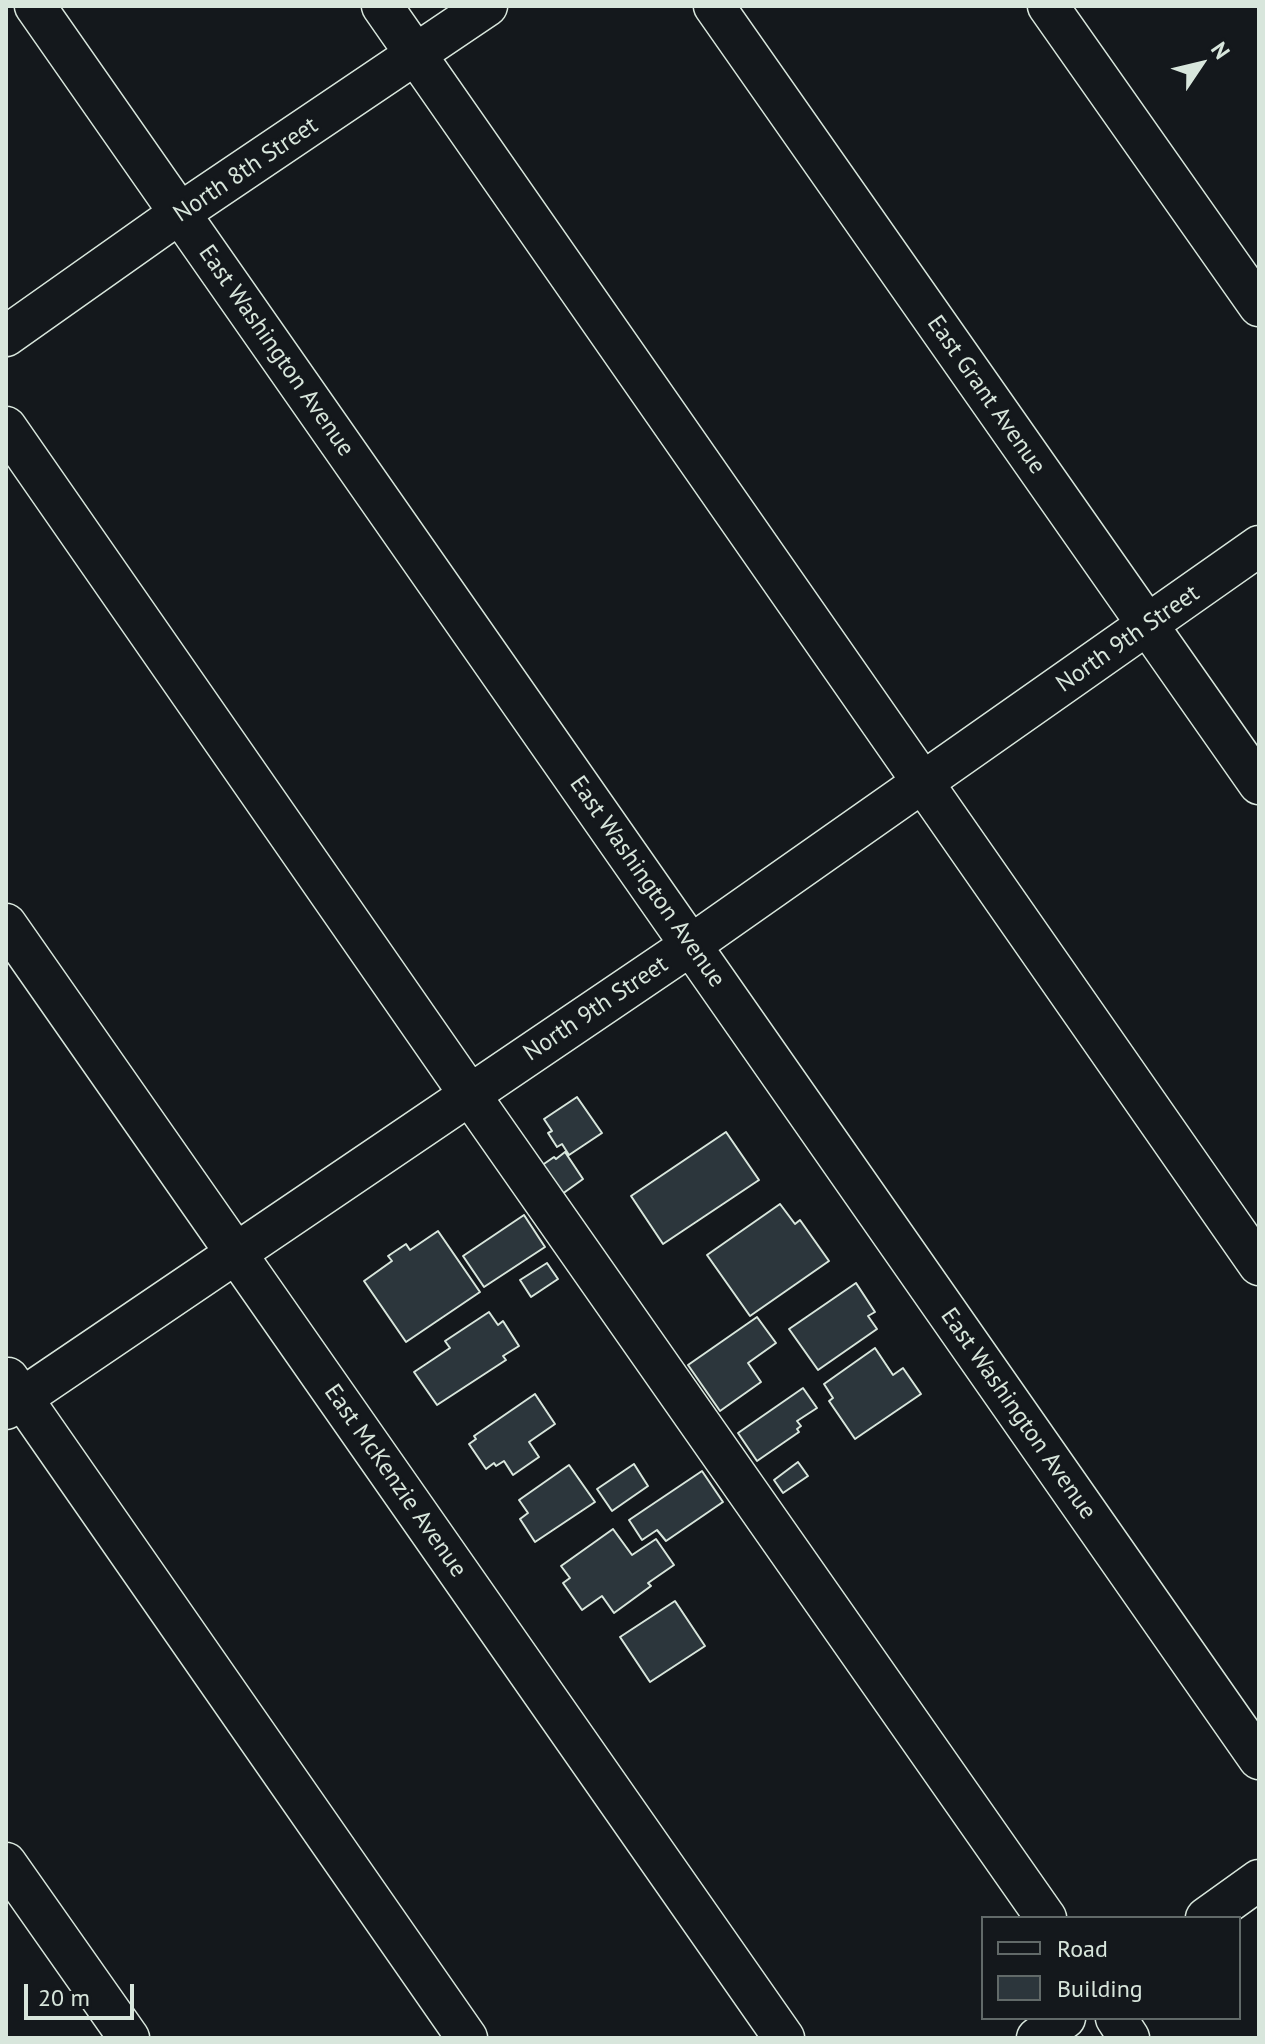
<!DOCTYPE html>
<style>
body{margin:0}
#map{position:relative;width:1265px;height:2044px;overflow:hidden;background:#14181c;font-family:"PT Sans",sans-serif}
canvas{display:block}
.frame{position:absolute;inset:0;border:8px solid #d8e6dc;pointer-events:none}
.legend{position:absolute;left:981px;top:1916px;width:260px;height:104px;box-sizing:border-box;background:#14181c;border:2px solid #626a69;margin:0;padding:10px 14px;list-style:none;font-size:24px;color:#d8e6dc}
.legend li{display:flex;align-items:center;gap:16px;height:40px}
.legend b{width:40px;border:2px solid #626a69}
.north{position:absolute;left:1161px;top:24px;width:80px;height:80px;-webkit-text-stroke:6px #14181c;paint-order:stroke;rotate:55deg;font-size:22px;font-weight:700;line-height:32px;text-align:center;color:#d8e6dc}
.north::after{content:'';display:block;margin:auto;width:28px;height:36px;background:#d8e6dc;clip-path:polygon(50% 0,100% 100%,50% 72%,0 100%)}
.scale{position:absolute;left:24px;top:1984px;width:110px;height:36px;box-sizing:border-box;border:4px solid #d8e6dc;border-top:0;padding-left:10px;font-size:24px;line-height:28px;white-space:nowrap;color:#d8e6dc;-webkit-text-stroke:6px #14181c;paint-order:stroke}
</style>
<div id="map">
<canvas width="1265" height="2044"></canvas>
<div class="frame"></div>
<ul class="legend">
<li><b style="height:10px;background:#14181c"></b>Road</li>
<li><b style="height:22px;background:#2c363c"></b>Building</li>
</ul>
<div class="north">N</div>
<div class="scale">20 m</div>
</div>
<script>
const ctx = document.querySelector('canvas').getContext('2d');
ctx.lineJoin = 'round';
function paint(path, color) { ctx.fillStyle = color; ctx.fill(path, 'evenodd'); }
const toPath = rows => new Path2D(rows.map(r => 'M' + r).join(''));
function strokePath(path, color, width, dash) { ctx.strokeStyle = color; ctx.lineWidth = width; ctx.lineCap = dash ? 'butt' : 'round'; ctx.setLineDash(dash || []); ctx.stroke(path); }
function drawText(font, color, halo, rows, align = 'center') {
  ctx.font = font + ' "PT Sans",sans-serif'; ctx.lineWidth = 6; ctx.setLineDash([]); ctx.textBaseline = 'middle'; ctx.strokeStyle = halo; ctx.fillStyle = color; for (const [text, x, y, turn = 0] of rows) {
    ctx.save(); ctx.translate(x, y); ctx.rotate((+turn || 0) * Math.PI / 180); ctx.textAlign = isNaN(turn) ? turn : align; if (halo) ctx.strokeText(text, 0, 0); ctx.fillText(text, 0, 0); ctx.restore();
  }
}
const building = toPath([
 [577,1097,602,1133,569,1155,562,1144,557,1147,548,1133,552,1131,544,1119,577,1097],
 [726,1132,759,1180,663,1244,631,1196,726,1132],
 [565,1152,583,1179,558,1197,538,1168,554,1157,556,1159,565,1152],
 [780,1204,795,1224,800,1220,829,1261,750,1316,707,1255,780,1204],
 [524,1215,545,1247,484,1287,463,1256,524,1215],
 [438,1231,480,1292,406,1342,364,1281,392,1261,388,1256,406,1244,410,1250,438,1231],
 [547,1263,558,1279,531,1297,520,1280,547,1263],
 [856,1283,875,1312,868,1316,877,1329,818,1370,789,1329,856,1283],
 [489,1312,498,1325,503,1321,519,1346,503,1356,506,1360,437,1405,414,1372,450,1348,445,1341,489,1312],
 [757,1317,776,1343,748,1363,761,1382,720,1411,688,1365,757,1317],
 [875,1348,893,1375,903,1368,921,1394,855,1439,829,1401,833,1398,824,1384,875,1348],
 [803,1388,817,1408,797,1421,801,1426,797,1429,799,1432,757,1461,738,1433,803,1388],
 [535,1394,555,1424,529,1442,539,1457,513,1475,504,1461,496,1466,494,1463,486,1469,469,1444,476,1439,474,1436,535,1394],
 [798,1462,808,1476,783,1493,774,1480,798,1462],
 [634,1464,648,1486,612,1511,597,1489,634,1464],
 [569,1465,595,1502,535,1542,520,1519,528,1513,519,1500,569,1465],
 [702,1471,723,1502,666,1541,657,1530,642,1540,629,1520,702,1471],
 [613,1529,632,1555,656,1539,674,1565,648,1583,651,1586,614,1613,602,1596,582,1610,563,1583,570,1578,561,1566,613,1529],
 [675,1601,705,1646,650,1682,620,1637,675,1601]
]);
paint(building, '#2c363c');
strokePath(building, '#d8e6dc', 2);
const minor = toPath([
 [35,6,1259,1759],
 [382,6,1259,1265],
 [714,6,1259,784],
 [1048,6,1259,306],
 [6,336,180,213,487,6],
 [6,427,470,1095,1046,1918],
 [6,924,784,2038],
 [8,1378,467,2038],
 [6,1409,691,945,1259,546],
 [6,1863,129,2038],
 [1206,1918,1259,1880],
 [1116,2018,1129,2038],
 [1037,2038,1065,2018]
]);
strokePath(minor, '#d8e6dc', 43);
strokePath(minor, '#14181c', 40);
drawText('24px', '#d8e6dc', '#14181c', [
 ["North 8th Street",246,170,-34],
 ["East Washington Avenue",276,351,55],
 ["East Grant Avenue",986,395,55],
 ["North 9th Street",1128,639,-35],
 ["East Washington Avenue",647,882,55],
 ["North 9th Street",596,1009,-34],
 ["East Washington Avenue",1018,1414,55],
 ["East McKenzie Avenue",395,1481,55]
]);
</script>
